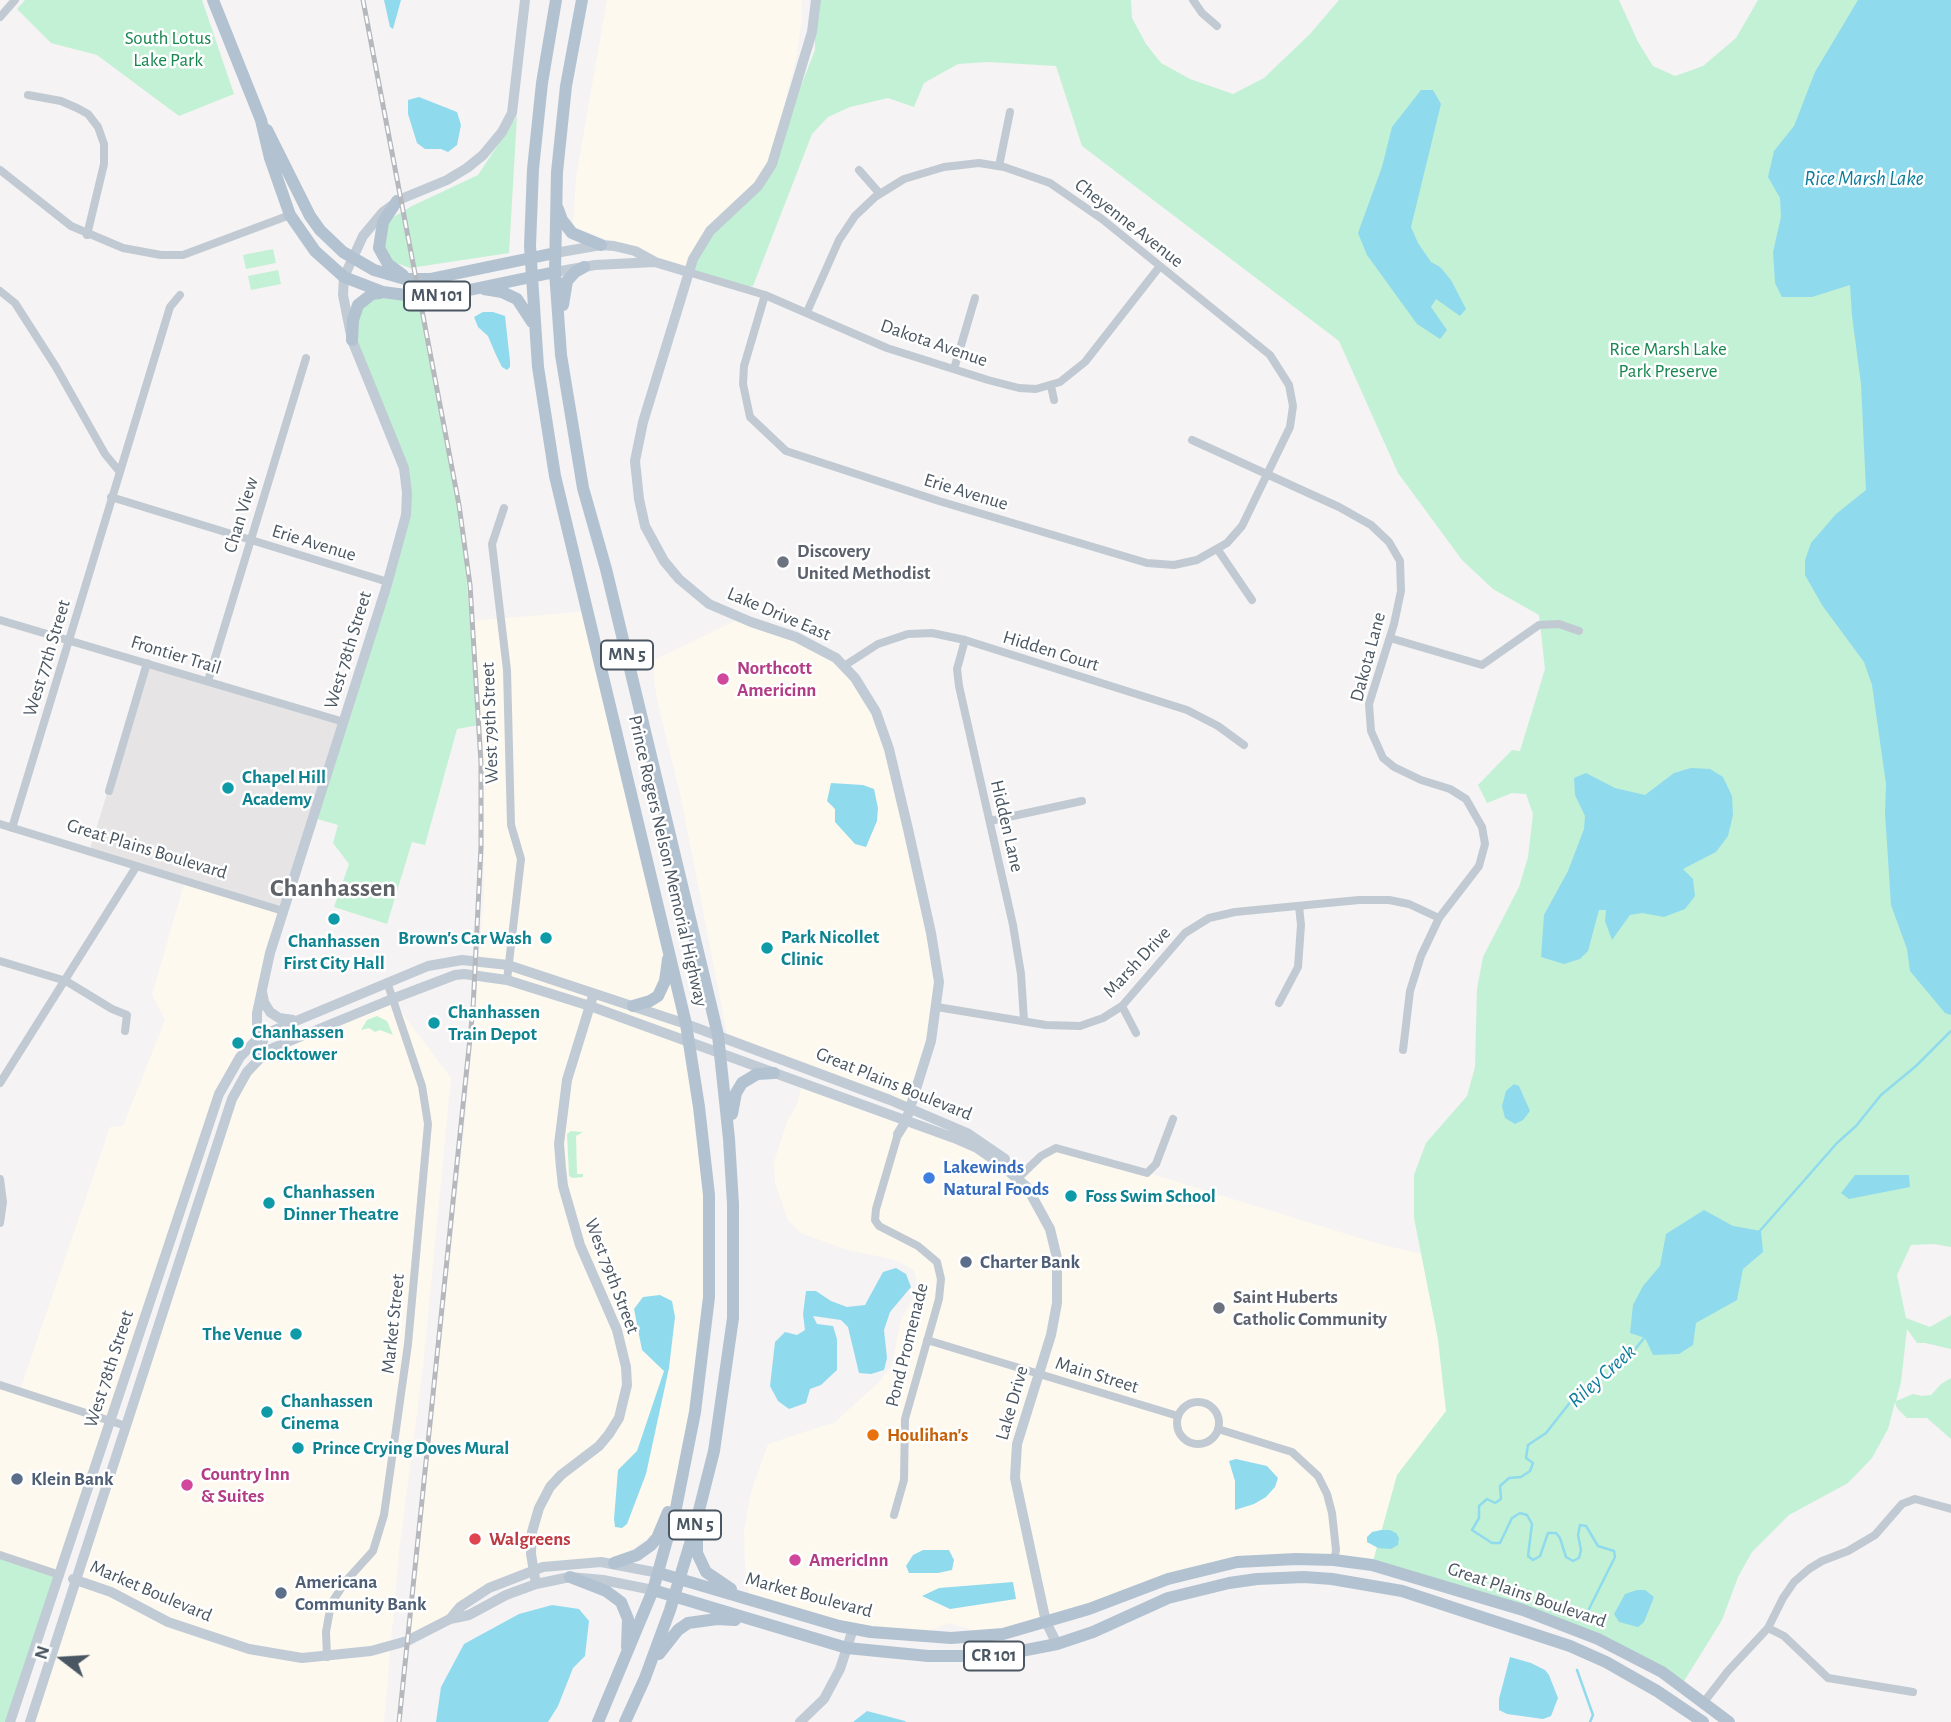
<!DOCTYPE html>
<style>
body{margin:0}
#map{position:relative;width:1951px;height:1722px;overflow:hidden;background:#f5f3f3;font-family:"Alegreya Sans",sans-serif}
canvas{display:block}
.north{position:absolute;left:28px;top:1624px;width:70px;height:70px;-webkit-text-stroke:5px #fff;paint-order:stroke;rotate:287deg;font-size:19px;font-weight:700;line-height:28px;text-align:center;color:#4a5661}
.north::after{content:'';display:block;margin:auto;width:24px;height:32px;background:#4a5661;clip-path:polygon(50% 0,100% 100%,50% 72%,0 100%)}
</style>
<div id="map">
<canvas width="1951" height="1722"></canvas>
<div class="north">N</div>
</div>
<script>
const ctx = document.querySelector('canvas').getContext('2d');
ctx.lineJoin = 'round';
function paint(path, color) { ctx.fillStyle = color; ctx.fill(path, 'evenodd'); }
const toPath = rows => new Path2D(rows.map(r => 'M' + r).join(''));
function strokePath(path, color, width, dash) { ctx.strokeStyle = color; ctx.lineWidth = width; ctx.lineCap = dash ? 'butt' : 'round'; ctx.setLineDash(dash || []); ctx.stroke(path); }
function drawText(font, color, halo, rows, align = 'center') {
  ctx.font = font + ' "Alegreya Sans",sans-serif'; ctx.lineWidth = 5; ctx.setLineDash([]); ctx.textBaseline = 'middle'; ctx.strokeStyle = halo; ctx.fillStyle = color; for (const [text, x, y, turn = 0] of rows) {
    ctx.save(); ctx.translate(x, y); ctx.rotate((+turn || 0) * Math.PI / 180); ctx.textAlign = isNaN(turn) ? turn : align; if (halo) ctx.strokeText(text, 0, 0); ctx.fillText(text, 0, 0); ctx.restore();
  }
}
paint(toPath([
 [607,0,801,0,802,19,796,59,768,170,688,272,573,226,576,177],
 [589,611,699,1107,709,1297,675,1495,662,1527,614,1563,597,1562,509,1580,407,1641,465,1122,484,894,484,811,470,621],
 [741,618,837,659,863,691,890,752,938,977,936,1018,910,1108,728,1039,681,798,657,700,652,661],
 [185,881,283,911,259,1030,233,1068,60,1575,0,1556,0,1385,20,1390,110,1127,123,1126,165,1020,152,995],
 [392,999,451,1078,423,1367,399,1552,384,1722,30,1722,245,1075,268,1050],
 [802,1084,967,1144,1018,1178,1041,1156,1061,1150,1145,1172,1376,1243,1421,1254,1436,1327,1446,1411,1397,1475,1372,1565,1255,1561,988,1635,949,1623,916,1636,853,1629,750,1600,745,1566,744,1530,751,1492,768,1444,835,1422,878,1383,892,1365,901,1320,918,1289,914,1270,895,1260,844,1249,801,1233,788,1220,775,1183,774,1162,787,1122,797,1104]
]), '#fdf9ef');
paint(toPath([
 [147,663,344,722,283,911,89,852]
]), '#e6e4e5');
paint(toPath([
 [25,0,202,0,234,94,179,116,97,55,51,43,17,9],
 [814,0,1131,0,1132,18,1146,44,1161,63,1190,79,1233,94,1264,78,1310,34,1339,0,1619,0,1638,42,1653,66,1675,76,1703,66,1736,38,1758,0,1951,0,1951,1247,1934,1244,1911,1245,1897,1275,1906,1318,1930,1327,1951,1315,1951,1349,1925,1343,1917,1343,1907,1329,1901,1382,1896,1401,1913,1394,1922,1396,1931,1395,1941,1384,1951,1378,1951,1439,1927,1418,1907,1418,1897,1408,1895,1402,1888,1429,1872,1458,1848,1483,1789,1515,1752,1552,1738,1577,1722,1620,1681,1686,1587,1634,1372,1565,1397,1475,1446,1411,1438,1339,1414,1218,1414,1175,1426,1143,1467,1096,1475,1067,1477,989,1483,957,1519,887,1528,857,1533,814,1526,794,1512,793,1487,803,1478,785,1512,750,1520,751,1545,669,1539,615,1493,589,1462,560,1398,473,1339,341,1082,146,1056,66,988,62,958,64,924,83,914,107,888,98,850,107,828,117,812,134,753,286,742,288,688,272,721,219,768,170,815,50],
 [517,116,509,253,410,268,391,261,379,244,390,219,412,206,478,175],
 [273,249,276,263,246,269,243,255],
 [278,270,281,284,251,290,248,276],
 [383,292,420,297,461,515,479,725,457,729,425,845,412,842,387,924,334,907,349,864,333,843,338,825,314,818,406,515,404,468,352,340,355,312],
 [377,1016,387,1021,393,1035,380,1030,375,1032,369,1028,361,1030,367,1020],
 [571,1131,583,1132,576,1136,577,1174,583,1174,583,1177,573,1178,569,1176,567,1134],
 [0,1556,60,1575,11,1722,0,1722]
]), '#c3f1d5');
paint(toPath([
 [384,0,401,0,393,29,390,27],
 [1858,0,1951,0,1951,1015,1945,1013,1910,971,1907,949,1891,905,1885,813,1886,784,1872,685,1864,662,1822,605,1805,575,1805,560,1811,543,1836,514,1866,490,1861,384,1852,316,1850,285,1812,297,1782,297,1775,283,1773,252,1781,217,1780,198,1768,177,1774,151,1794,126,1815,72],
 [1421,90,1433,90,1441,104,1411,227,1418,243,1431,262,1440,267,1451,280,1466,309,1460,316,1436,299,1431,307,1447,330,1440,339,1417,324,1367,255,1358,233,1382,167,1392,127],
 [419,97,457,112,461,125,457,145,448,152,441,149,425,149,417,143,408,114,408,100],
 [483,312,493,312,505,316,510,361,510,367,507,370,502,367,496,355,488,336,478,327,474,317],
 [1691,768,1710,769,1723,777,1732,796,1733,815,1728,836,1716,852,1683,869,1693,879,1695,896,1685,909,1664,917,1642,913,1630,915,1612,940,1605,921,1606,910,1599,910,1588,951,1580,959,1564,964,1541,957,1544,915,1568,871,1584,829,1585,816,1575,795,1574,778,1586,773,1615,788,1645,795,1674,773],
 [831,783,863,785,874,789,878,808,877,821,866,847,855,844,835,822,835,809,827,801],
 [1514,1084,1519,1086,1530,1111,1523,1120,1515,1124,1505,1118,1502,1106,1506,1091],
 [1855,1175,1909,1175,1910,1187,1849,1199,1841,1193],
 [1704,1210,1733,1226,1761,1231,1763,1252,1743,1269,1737,1300,1696,1323,1693,1345,1679,1354,1653,1355,1645,1338,1630,1333,1633,1305,1643,1286,1660,1266,1666,1234],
 [896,1268,906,1274,911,1287,890,1312,884,1330,887,1358,884,1370,871,1374,859,1373,848,1327,841,1320,813,1316,817,1324,833,1326,837,1339,837,1370,821,1385,810,1389,806,1403,789,1409,778,1401,770,1386,775,1342,785,1332,797,1335,805,1330,803,1314,806,1291,816,1291,831,1301,847,1307,865,1305,883,1272],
 [660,1295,672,1301,675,1317,669,1368,646,1474,627,1524,622,1528,615,1527,614,1519,618,1470,637,1451,664,1371,642,1350,634,1309,643,1297],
 [1236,1459,1267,1466,1278,1478,1275,1487,1266,1497,1254,1504,1235,1510,1235,1481,1229,1461],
 [1381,1530,1390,1530,1396,1533,1399,1538,1398,1545,1391,1549,1378,1548,1367,1542,1367,1537,1372,1532],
 [923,1550,949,1550,954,1560,952,1570,938,1573,909,1573,906,1566,913,1555],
 [1013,1582,1016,1599,950,1609,922,1596,939,1588],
 [1637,1590,1645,1590,1654,1597,1644,1622,1638,1627,1619,1622,1614,1614,1625,1594],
 [552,1605,579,1609,589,1621,585,1656,573,1668,558,1706,548,1722,436,1722,441,1687,464,1644,519,1614],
 [1510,1657,1531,1663,1545,1670,1549,1675,1558,1698,1551,1716,1543,1719,1507,1714,1499,1710,1499,1699],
 [867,1711,905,1721,906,1722,853,1722]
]), '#90daee');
strokePath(toPath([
 [1758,1233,1837,1143,1856,1126,1881,1095,1916,1066,1951,1031],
 [1589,1609,1615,1557,1614,1551,1598,1546,1586,1526,1580,1525,1578,1535,1581,1550,1579,1558,1573,1561,1566,1557,1560,1538,1556,1533,1548,1533,1540,1556,1533,1560,1528,1556,1532,1524,1527,1515,1520,1513,1512,1518,1500,1543,1492,1543,1472,1530,1479,1518,1479,1506,1487,1499,1495,1503,1501,1499,1500,1486,1509,1478,1521,1477,1530,1471,1533,1463,1526,1458,1528,1445,1546,1433,1572,1400,1623,1364,1645,1337],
 [1577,1670,1593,1715,1590,1722]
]), '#90daee', 2.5);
strokePath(toPath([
 [1193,0,1202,13,1217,26],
 [0,17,15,0],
 [28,95,61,101,77,108,88,114,98,127,104,144,104,164,87,235],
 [999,166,1010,112],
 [0,170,71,226,123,248,161,255,183,255,290,215],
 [859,170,880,194],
 [688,272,765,295,887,348,988,380,1019,388,1036,389,1060,382,1085,362,1160,266],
 [0,291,15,303,56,367,105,454,119,471],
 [765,295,744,366,743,384,750,417,786,451,939,501,1147,563,1174,565,1197,560,1227,543,1242,526,1290,427,1293,406,1289,385,1270,355,1102,219,1050,183,1004,167,979,163,944,167,904,179,875,197,855,216,839,240,807,312],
 [954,369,975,298],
 [1051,386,1054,400],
 [1192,440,1339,507,1371,525,1389,542,1400,561,1401,591,1394,624,1369,704,1371,731,1383,758,1394,767,1421,780,1450,789,1466,799,1482,827,1485,844,1479,866,1439,918,1421,956,1410,991,1403,1050],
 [111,497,388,582],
 [504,508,492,544,507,670,511,825,521,859,507,980],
 [1218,550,1252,600],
 [0,620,344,722],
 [1390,638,1482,665,1539,625,1559,624,1579,631],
 [965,640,957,669,959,686,1013,925,1021,974,1024,1021],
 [844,666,878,644,908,634,932,633,965,640,1187,710,1218,726,1244,745],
 [208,681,306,358],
 [109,791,147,663],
 [990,821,1082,801],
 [0,824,283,911],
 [12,828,170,307,180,295],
 [0,961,66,981,112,1009,127,1015,125,1031],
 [1279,1003,1298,967,1301,925,1299,906],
 [1122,1006,1136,1033],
 [937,1007,1046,1025,1080,1026,1103,1018,1122,1006,1185,933,1209,918,1235,912,1359,900,1389,900,1409,904,1439,918],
 [0,1083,136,867],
 [1018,1178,1041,1156,1056,1148,1147,1173,1156,1164,1173,1119],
 [0,1179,3,1202,0,1223],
 [927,1340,1178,1416],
 [0,1385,126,1426],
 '1177 1423a21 21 0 1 1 42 0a21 21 0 1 1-42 0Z',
 [1218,1429,1292,1452,1318,1476,1327,1494,1332,1513,1336,1550,1334,1560],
 [894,1515,904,1480,905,1419,939,1299,941,1279,937,1262,918,1246,879,1226,875,1220,876,1209,898,1134],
 [0,1555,60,1575],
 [1768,1628,1784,1636,1828,1678,1913,1692],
 [327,1657,326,1632,331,1604,345,1582,373,1551,384,1515,408,1344,428,1124,422,1086,387,982],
 [1704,1702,1728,1671,1768,1628,1783,1598,1794,1582,1809,1569,1822,1561,1848,1551,1875,1535,1902,1504,1915,1499,1951,1509]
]), '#c1cad2', 8);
strokePath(toPath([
 [816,0,812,32,772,164,758,186,710,231,693,259,643,422,635,461,639,499,645,526,664,561,679,579,709,604,751,622,796,637,836,658,855,678,876,712,889,749,908,829,931,933,939,982,931,1041,906,1121,898,1134],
 [555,253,601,245,614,246,635,251,655,262,688,272],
 [555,272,595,265,655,262],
 [262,992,264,1002,270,1012,279,1018,293,1020],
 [263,1041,257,1024,257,1013,270,953,386,588,406,515,407,493,404,468,352,340,343,295,344,277,363,236,383,212,401,199,447,180,467,168,483,155,502,132,512,113,525,0],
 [73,1579,111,1592,168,1622,249,1649,302,1658,371,1651,407,1641,450,1619,469,1615,506,1595,536,1584,570,1577,603,1580,653,1590],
 [536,1584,531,1554,532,1532,539,1508,550,1487,561,1475,599,1446,609,1434,619,1418,627,1385,626,1367,617,1330,580,1245,563,1186,561,1168,559,1144,567,1080,592,999],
 [450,1619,460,1607,489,1588,543,1567,601,1562,659,1573],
 [10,1722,219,1094,240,1057,260,1036,428,966,462,960,508,965,686,1024,890,1100,967,1133,1005,1159],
 [30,1722,232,1099,247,1072,268,1050,392,999,455,975,464,974,507,980,590,1006,954,1138,977,1148,996,1161,1027,1187,1050,1229,1057,1258,1057,1303,1051,1335,1017,1444,1015,1478,1046,1622,1057,1644],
 [800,1722,824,1699,840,1669,853,1629]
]), '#c1cbd6', 10);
strokePath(toPath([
 [213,0,261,120,270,158,290,215,315,251,344,277,383,292,420,297,455,293,555,272],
 [556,0,542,83,533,169,530,246,538,367,555,476,686,1024,699,1107,709,1195,709,1297,695,1412,676,1508,653,1590,598,1722],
 [582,0,566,86,557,172,555,272,561,355,583,488,606,569,718,1035,729,1139,733,1204,733,1318,714,1451,693,1534,670,1610,645,1678,625,1722],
 [267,130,310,216,320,230,343,252,374,270,405,279,430,279,555,253],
 [397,201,383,222,379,248,388,264,403,275],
 [558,209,562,220,572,233,601,245],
 [484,289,502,292,517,299,532,322],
 [563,305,567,281,575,272,584,267],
 [352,340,353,320,358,305,372,294,380,293],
 [633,1006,650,1001,658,996,665,981,668,959],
 [732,1114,736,1093,742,1083,757,1074,774,1073],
 [697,1536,697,1553,706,1572,731,1589],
 [614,1563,637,1555,651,1545,657,1538,668,1512],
 [659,1573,839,1626,871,1632,951,1638,1003,1634,1089,1609,1168,1579,1237,1562,1296,1559,1334,1560,1372,1565,1523,1610,1598,1639,1662,1672,1729,1722],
 [570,1577,606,1591,621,1602,628,1619,627,1647],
 [653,1590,847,1648,928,1656,995,1656,1057,1644,1093,1632,1168,1598,1229,1583,1257,1579,1304,1577,1332,1579,1402,1591,1570,1646,1606,1662,1657,1691,1703,1722],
 [659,1654,678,1630,688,1623,717,1619,735,1620]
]), '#b3c2d1', 12);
const rail = toPath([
 [363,0,459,505,470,585,481,763,481,847,473,1009,399,1722]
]);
strokePath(rail, '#b5b8bd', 5);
strokePath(rail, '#fff', 2.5, [8]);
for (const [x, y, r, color] of [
 [783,562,7,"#6b7280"],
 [723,679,7,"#d1479c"],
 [228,788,7,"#0f9aa8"],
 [334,919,7,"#0f9aa8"],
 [546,938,7,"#0f9aa8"],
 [767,948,7,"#0f9aa8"],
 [434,1023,7,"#0f9aa8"],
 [238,1043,7,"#0f9aa8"],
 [929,1178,7,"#3f7fe0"],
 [1071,1196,7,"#0f9aa8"],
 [269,1203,7,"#0f9aa8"],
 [966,1262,7,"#5c6f8a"],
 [1219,1308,7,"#6b7280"],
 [296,1334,7,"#0f9aa8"],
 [267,1412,7,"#0f9aa8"],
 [873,1435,7,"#e8710a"],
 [298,1448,7,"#0f9aa8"],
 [17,1479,7,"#5c6f8a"],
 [187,1485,7,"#d1479c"],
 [475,1539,7,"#e0444e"],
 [795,1560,7,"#d1479c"],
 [281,1593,7,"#5c6f8a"]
]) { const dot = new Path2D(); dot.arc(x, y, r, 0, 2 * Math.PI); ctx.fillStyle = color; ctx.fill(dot); strokePath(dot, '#fff', 2.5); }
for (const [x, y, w] of [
 [437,296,66],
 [627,655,52],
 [695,1525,52],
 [994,1656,60]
]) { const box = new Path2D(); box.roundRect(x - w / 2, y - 14.5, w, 29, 5); ctx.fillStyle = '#fff'; ctx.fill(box); strokePath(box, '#4a5661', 2); }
drawText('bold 18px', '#4a5661', null, [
 ["MN 101",437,296],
 ["MN 5",627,655],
 ["MN 5",695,1525],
 ["CR 101",994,1656]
]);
drawText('19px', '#17864f', '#fff', [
 ["South Lotus",168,38],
 ["Lake Park",168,60],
 ["Rice Marsh Lake",1668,349],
 ["Park Preserve",1668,371]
]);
drawText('19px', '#4a5661', '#fff', [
 ["Cheyenne Avenue",1129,223,38],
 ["Dakota Avenue",934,343,19],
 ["Erie Avenue",966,492,17],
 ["Chan View",241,515,-73],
 ["Erie Avenue",314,543,17],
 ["Lake Drive East",779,614,23],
 ["West 78th Street",348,650,-73],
 ["Hidden Court",1051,651,17],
 ["Frontier Trail",176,655,17],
 ["Dakota Lane",1368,657,-75],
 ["West 77th Street",47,658,-73],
 ["West 79th Street",490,723,-92],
 ["Hidden Lane",1007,826,77],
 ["Great Plains Boulevard",147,849,17],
 ["Prince Rogers Nelson Memorial Highway",668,861,77],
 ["Marsh Drive",1137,962,-47],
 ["Great Plains Boulevard",894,1084,22],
 ["West 79th Street",612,1276,69],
 ["Market Street",393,1324,-84],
 ["Pond Promenade",907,1345,-76],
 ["West 78th Street",109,1369,-72],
 ["Main Street",1097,1375,17],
 ["Lake Drive",1012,1403,-74],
 ["Market Boulevard",151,1591,23],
 ["Market Boulevard",809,1595,15],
 ["Great Plains Boulevard",1527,1595,19]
]);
drawText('bold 19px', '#5b616d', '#fff', [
 ["Discovery",797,551],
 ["United Methodist",797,573],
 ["Saint Huberts",1233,1297],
 ["Catholic Community",1233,1319]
], 'left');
drawText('bold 19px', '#b23c85', '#fff', [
 ["Northcott",737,668],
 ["Americinn",737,690],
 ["Country Inn",201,1474],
 ["& Suites",201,1496],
 ["AmericInn",809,1560]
], 'left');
drawText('bold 19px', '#0d838f', '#fff', [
 ["Chapel Hill",242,777],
 ["Academy",242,799],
 ["Park Nicollet",781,937],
 ["Clinic",781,959],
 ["Brown's Car Wash",532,938,"right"],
 ["Chanhassen",334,941,"center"],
 ["First City Hall",334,963,"center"],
 ["Chanhassen",448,1012],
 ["Train Depot",448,1034],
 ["Chanhassen",252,1032],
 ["Clocktower",252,1054],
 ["Chanhassen",283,1192],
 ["Dinner Theatre",283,1214],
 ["Foss Swim School",1085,1196],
 ["The Venue",282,1334,"right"],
 ["Chanhassen",281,1401],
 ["Cinema",281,1423],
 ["Prince Crying Doves Mural",312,1448]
], 'left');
drawText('bold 19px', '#366cbe', '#fff', [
 ["Lakewinds",943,1167],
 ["Natural Foods",943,1189]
], 'left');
drawText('bold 19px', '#4e5e75', '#fff', [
 ["Charter Bank",980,1262],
 ["Klein Bank",31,1479],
 ["Americana",295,1582],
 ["Community Bank",295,1604]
], 'left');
drawText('bold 19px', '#c56008', '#fff', [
 ["Houlihan's",887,1435]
], 'left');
drawText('bold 19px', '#be3a42', '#fff', [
 ["Walgreens",489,1539]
], 'left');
drawText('italic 21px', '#0c7c9b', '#fff', [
 ["Rice Marsh Lake",1864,179],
 ["Riley Creek",1602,1376,-42]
]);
drawText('bold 26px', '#5f6368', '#fff', [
 ["Chanhassen",333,888]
]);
</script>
